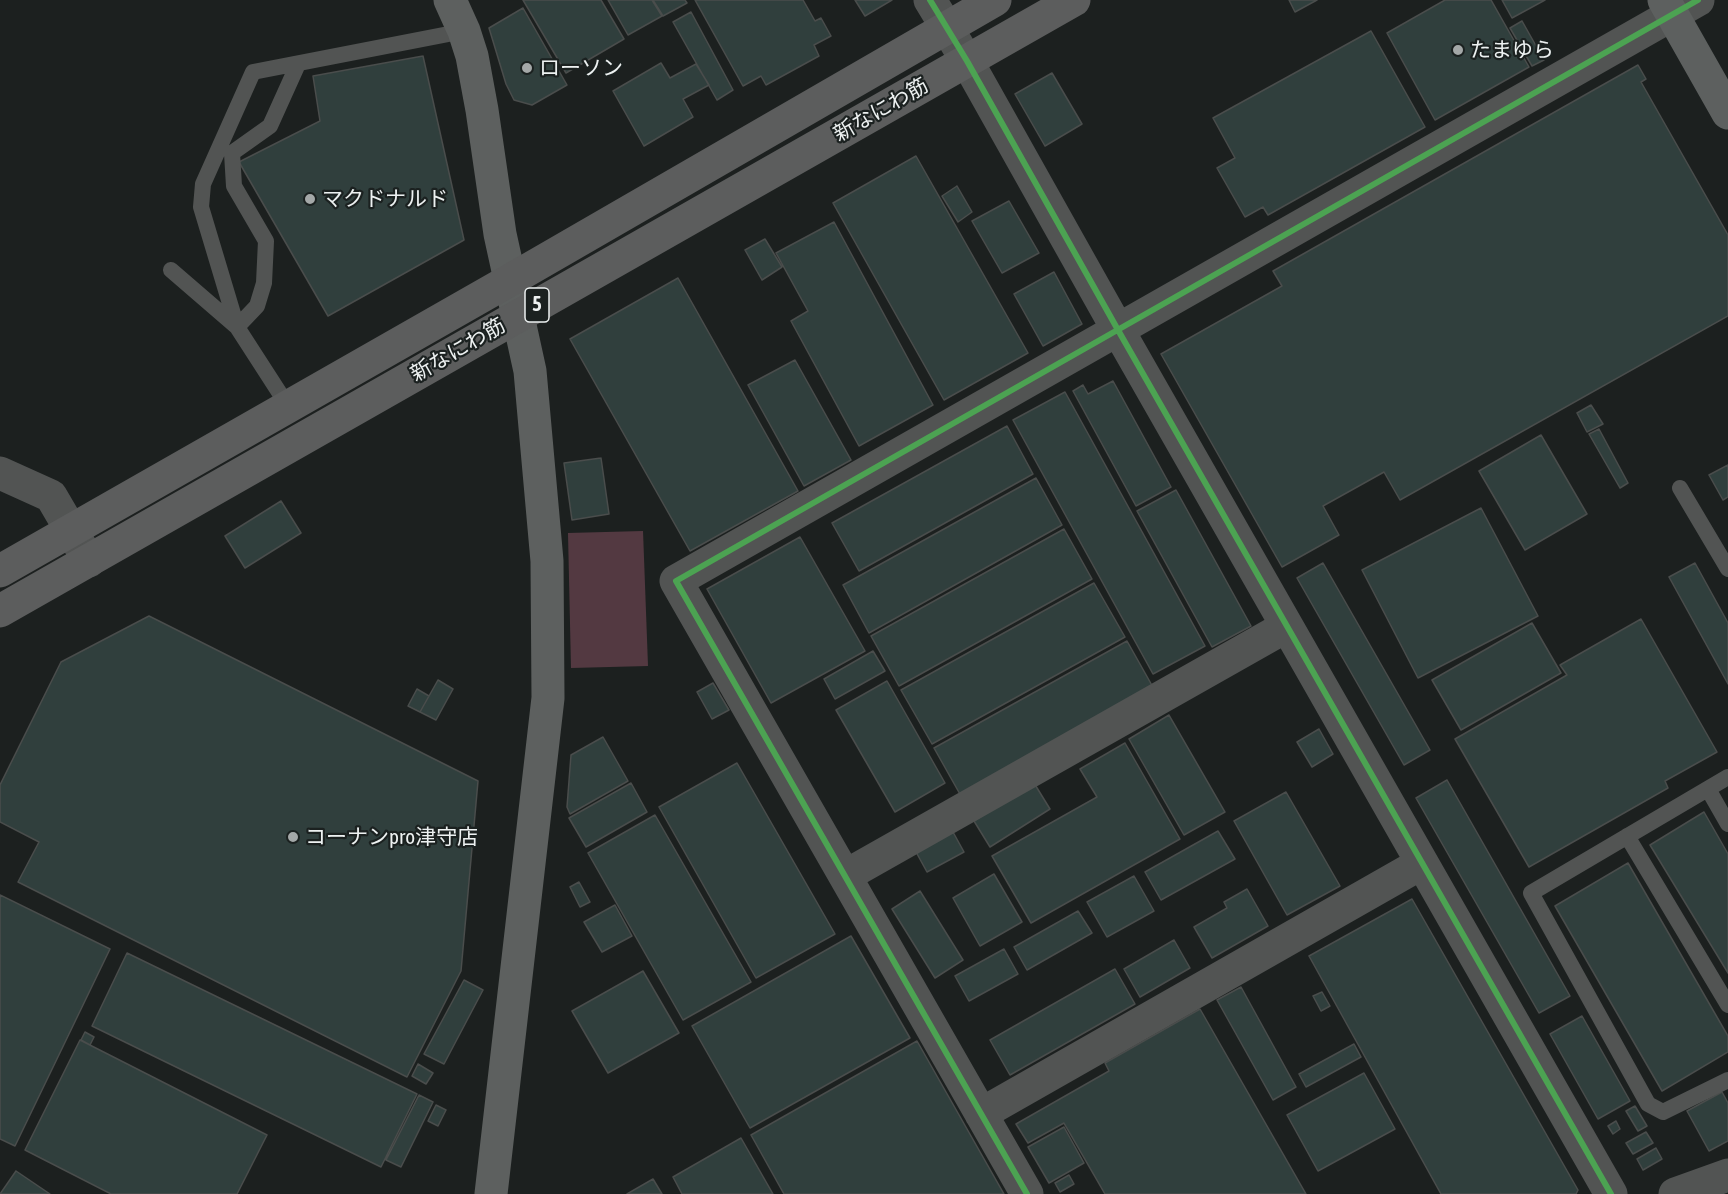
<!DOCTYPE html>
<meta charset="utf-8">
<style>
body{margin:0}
canvas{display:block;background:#1c201f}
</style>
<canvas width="1728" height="1194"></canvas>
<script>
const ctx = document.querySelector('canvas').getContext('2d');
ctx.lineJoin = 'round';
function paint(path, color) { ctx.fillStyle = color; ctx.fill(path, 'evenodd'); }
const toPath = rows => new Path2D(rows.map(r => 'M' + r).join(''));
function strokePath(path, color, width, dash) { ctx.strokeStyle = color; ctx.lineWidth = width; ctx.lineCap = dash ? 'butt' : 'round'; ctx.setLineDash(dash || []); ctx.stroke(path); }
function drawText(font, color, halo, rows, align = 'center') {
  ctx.font = font + ' "Asap Condensed","Noto Sans JP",sans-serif'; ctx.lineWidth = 4.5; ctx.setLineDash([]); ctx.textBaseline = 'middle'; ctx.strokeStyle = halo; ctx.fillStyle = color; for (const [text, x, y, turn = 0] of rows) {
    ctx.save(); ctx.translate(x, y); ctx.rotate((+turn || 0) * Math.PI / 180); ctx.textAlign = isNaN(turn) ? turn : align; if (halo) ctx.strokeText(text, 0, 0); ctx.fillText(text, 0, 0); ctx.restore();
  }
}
paint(toPath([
 [643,531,648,666,571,668,568,533]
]), '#533941');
const building = toPath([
 [523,0,601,0,624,39,566,73,523,0],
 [608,0,652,0,662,16,628,35,608,0],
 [653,0,685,0,687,3,663,16,653,0],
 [695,0,803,0,815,21,821,18,831,36,814,45,819,56,766,85,761,76,743,86,695,0],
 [855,0,892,0,865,16,855,0],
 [1289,0,1317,0,1295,12,1289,0],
 [1445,0,1491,0,1529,67,1435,120,1387,33,1445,0],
 [1502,0,1545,0,1512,18,1502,0],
 [523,8,567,85,532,105,514,100,506,84,489,28,523,8],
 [691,12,733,90,717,100,673,22,691,12],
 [1522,21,1544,60,1532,66,1510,28,1522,21],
 [1371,31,1425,127,1268,215,1263,207,1245,217,1217,168,1235,158,1213,118,1371,31],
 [423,56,464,240,328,316,239,162,320,121,313,76,423,56],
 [661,63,670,78,696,64,709,85,683,99,693,117,644,146,613,91,661,63],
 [1638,65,1646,79,1641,82,1728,235,1728,316,1400,500,1384,472,1323,506,1339,535,1282,567,1161,354,1282,286,1273,271,1638,65],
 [1052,73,1082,124,1045,146,1015,94,1052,73],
 [916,156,1028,353,944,400,833,203,916,156],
 [957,186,972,212,958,222,942,196,957,186],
 [1009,201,1039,253,1002,273,972,221,1009,201],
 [834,222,933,405,859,446,791,321,808,311,776,253,834,222],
 [765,239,782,267,762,280,745,250,765,239],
 [1054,272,1082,324,1043,346,1014,294,1054,272],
 [678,278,798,491,690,551,570,339,678,278],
 [795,360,851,460,804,486,748,385,795,360],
 [1113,381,1171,487,1136,506,1073,391,1083,385,1088,394,1113,381],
 [1065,392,1205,646,1153,674,1013,420,1065,392],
 [1591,405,1603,424,1587,432,1577,413,1591,405],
 [1007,426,1033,474,859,571,832,523,1007,426],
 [1599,429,1628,483,1620,488,1589,434,1599,429],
 [1541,435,1587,514,1525,550,1479,471,1541,435],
 [601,458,609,514,572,520,564,463,601,458],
 [1728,465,1728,497,1723,500,1709,475,1728,465],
 [1036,478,1062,525,869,633,843,585,1036,478],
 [1176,490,1251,626,1212,647,1137,511,1176,490],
 [281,501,301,533,245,568,225,536,281,501],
 [1481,508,1538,616,1418,678,1362,570,1481,508],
 [1064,529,1092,579,899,686,871,636,1064,529],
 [800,537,865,651,771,703,707,589,800,537],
 [1323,563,1430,750,1404,765,1297,578,1323,563],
 [1695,563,1728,623,1728,684,1669,577,1695,563],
 [1094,583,1125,637,932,744,901,690,1094,583],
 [149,616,478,781,461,971,407,1077,18,882,39,842,0,822,0,785,61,662,149,616],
 [1641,619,1717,752,1665,781,1668,788,1529,867,1455,739,1567,675,1560,665,1641,619],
 [1532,623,1561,673,1461,730,1432,680,1532,623],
 [1127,641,1154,689,961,796,934,748,1127,641],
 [873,651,885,671,835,699,824,679,873,651],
 [438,680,453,689,436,720,420,712,438,680],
 [887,681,945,783,895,812,836,710,887,681],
 [713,683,729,710,712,719,697,692,713,683],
 [417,689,429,696,420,712,408,706,417,689],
 [1169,715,1225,812,1184,835,1129,739,1169,715],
 [1319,729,1333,754,1312,767,1297,742,1319,729],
 [603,737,628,781,570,814,567,807,571,755,603,737],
 [1125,743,1180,839,1031,923,992,856,1097,797,1080,769,1125,743],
 [737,763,835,934,756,978,659,807,737,763],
 [1447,780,1570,996,1539,1013,1416,798,1447,780],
 [631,783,647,812,586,847,569,818,631,783],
 [1034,783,1050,809,990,847,974,821,1034,783],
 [1286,792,1340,886,1287,915,1234,821,1286,792],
 [1704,812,1728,854,1728,973,1650,845,1704,812],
 [655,815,751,982,683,1020,588,853,655,815],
 [1218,831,1235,859,1161,900,1145,872,1218,831],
 [953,832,964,852,927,872,916,852,953,832],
 [1628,863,1728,1036,1728,1052,1662,1091,1555,906,1628,863],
 [994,874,1022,922,980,946,953,898,994,874],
 [1134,876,1154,911,1107,937,1087,902,1134,876],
 [579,882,590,902,580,907,570,887,579,882],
 [1247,889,1268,926,1212,958,1194,927,1227,908,1224,902,1247,889],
 [920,891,963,960,935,978,892,909,920,891],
 [0,895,110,949,15,1146,0,1139,0,895],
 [1412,899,1578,1190,1576,1194,1441,1194,1309,956,1412,899],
 [615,905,632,936,602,952,584,922,615,905],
 [1078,911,1092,933,1027,970,1014,947,1078,911],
 [851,936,910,1038,750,1128,692,1026,851,936],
 [1174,940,1190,968,1140,997,1124,969,1174,940],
 [1004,949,1018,974,969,1001,955,976,1004,949],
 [127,953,417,1094,381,1167,92,1026,127,953],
 [1115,969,1135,1004,1010,1075,990,1040,1115,969],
 [643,971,679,1033,608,1073,572,1011,643,971],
 [464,980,483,990,444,1064,424,1054,464,980],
 [1241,987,1296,1087,1273,1100,1217,1000,1241,987],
 [1322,992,1330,1006,1321,1011,1313,996,1322,992],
 [1200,1009,1306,1194,1105,1194,1064,1123,1028,1143,1016,1124,1109,1071,1105,1063,1200,1009],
 [1582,1016,1630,1101,1598,1119,1550,1034,1582,1016],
 [85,1032,94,1037,90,1045,81,1040,85,1032],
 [80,1040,267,1135,237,1194,111,1194,25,1150,80,1040],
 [917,1041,1004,1194,784,1194,751,1135,917,1041],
 [1354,1044,1361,1057,1306,1087,1299,1074,1354,1044],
 [418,1064,433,1073,426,1084,412,1076,418,1064],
 [1364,1073,1395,1129,1318,1171,1287,1115,1364,1073],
 [1722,1092,1728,1103,1728,1141,1709,1151,1687,1111,1722,1092],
 [419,1095,433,1102,401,1167,386,1160,419,1095],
 [436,1105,446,1110,438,1126,428,1121,436,1105],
 [1635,1106,1647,1126,1638,1131,1626,1111,1635,1106],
 [1616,1121,1620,1129,1613,1134,1608,1126,1616,1121],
 [1064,1127,1084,1163,1049,1183,1028,1147,1064,1127],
 [1646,1132,1653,1143,1633,1154,1626,1143,1646,1132],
 [741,1138,773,1194,682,1194,673,1177,741,1138],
 [1656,1148,1662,1159,1643,1170,1637,1159,1656,1148],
 [16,1171,50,1194,0,1194,16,1171],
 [1069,1175,1074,1184,1060,1192,1055,1183,1069,1175],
 [653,1179,662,1194,627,1194,653,1179]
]);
paint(building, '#303f3d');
strokePath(building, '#4a4d4c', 1.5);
strokePath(toPath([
 [171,270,237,327,288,406],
 [237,327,201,207,203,184,253,72,464,31],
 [237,327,257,306,264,283,266,241,234,186,232,153,270,126,298,64],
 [1680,488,1728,569],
 [1728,777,1531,893,1648,1104,1663,1112,1728,1080],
 [1708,789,1728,824],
 [1627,836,1728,1005]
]), '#525453', 16);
strokePath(toPath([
 [930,0,967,61,1118,330,1611,1194],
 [0,473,51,496,89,561],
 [845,876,1287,626],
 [981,1114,1422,863],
 [1027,1194,676,581,1698,0],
 [1675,1194,1728,1175]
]), '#525453', 33);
strokePath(toPath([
 [450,0,464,31,472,56,482,110,500,234,530,371,547,561,548,698,491,1194],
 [1664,0,1728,113]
]), '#5d605f', 33);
strokePath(toPath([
 [0,571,512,279,995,0],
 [0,611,1074,0]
]), '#5c5d5d', 33);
strokePath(toPath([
 [930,0,967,61,1118,330,1611,1194],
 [1027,1194,676,581,1698,0]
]), '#4ca352', 6);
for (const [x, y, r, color] of [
 [1458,50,6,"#a4a8a8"],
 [527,68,6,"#a4a8a8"],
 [310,199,6,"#a4a8a8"],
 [293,837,6,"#a4a8a8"]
]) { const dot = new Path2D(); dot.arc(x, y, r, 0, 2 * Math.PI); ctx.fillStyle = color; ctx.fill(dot); strokePath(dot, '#1b2120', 2); }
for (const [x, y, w] of [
 [537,305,24]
]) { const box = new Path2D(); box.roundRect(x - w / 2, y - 17, w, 34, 4.5); ctx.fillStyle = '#1b2120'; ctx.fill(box); strokePath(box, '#edf1f1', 1.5); }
drawText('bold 20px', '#edf1f1', null, [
 ["5",537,305]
]);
drawText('21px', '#edf1f1', '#1b2120', [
 ["たまゆら",1470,50],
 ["ローソン",539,68],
 ["マクドナルド",322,199],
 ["コーナンpro津守店",305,837]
], 'left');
drawText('21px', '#edf1f1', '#1b2120', [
 ["新なにわ筋",881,110,-30],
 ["新なにわ筋",458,350,-30]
]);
</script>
